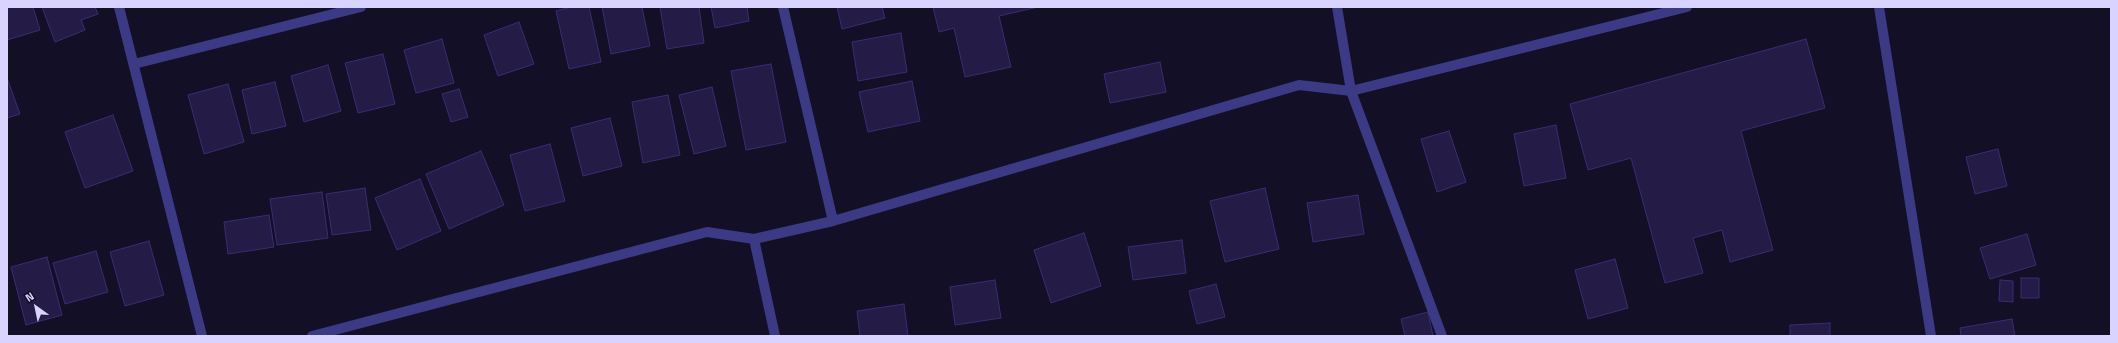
<!DOCTYPE html>
<style>
body{margin:0}
#map{position:relative;width:2118px;height:343px;overflow:hidden;background:#130f26;font-family:"Titillium Web",sans-serif}
canvas{display:block}
.frame{position:absolute;inset:0;border:8px solid #d9d4ff;pointer-events:none}
.north{position:absolute;left:16px;top:287px;width:40px;height:40px;-webkit-text-stroke:3px #130f26;paint-order:stroke;rotate:327deg;font-size:11px;font-weight:700;line-height:16px;text-align:center;color:#d9d4ff}
.north::after{content:'';display:block;margin:auto;width:14px;height:18px;background:#d9d4ff;clip-path:polygon(50% 0,100% 100%,50% 72%,0 100%)}
</style>
<div id="map">
<canvas width="2118" height="343"></canvas>
<div class="frame"></div>
<div class="north">N</div>
</div>
<script>
const ctx = document.querySelector('canvas').getContext('2d');
ctx.lineJoin = 'round';
function paint(path, color) { ctx.fillStyle = color; ctx.fill(path, 'evenodd'); }
const toPath = rows => new Path2D(rows.map(r => 'M' + r).join(''));
function strokePath(path, color, width, dash) { ctx.strokeStyle = color; ctx.lineWidth = width; ctx.lineCap = dash ? 'butt' : 'round'; ctx.setLineDash(dash || []); ctx.stroke(path); }
const building = toPath([
 [7,7,33,7,40,30,7,40,7,7],
 [42,7,95,7,98,14,81,20,85,30,55,42,42,7],
 [571,7,589,7,601,62,569,69,556,11,571,7],
 [602,7,642,7,650,46,611,54,602,7],
 [660,7,699,7,704,43,667,49,660,7],
 [711,7,747,7,749,21,715,28,711,7],
 [837,7,882,7,885,18,842,29,837,7],
 [933,7,1038,7,999,16,1011,67,965,77,954,28,939,32,933,7],
 [519,22,534,64,498,76,484,35,519,22],
 [901,33,907,72,858,81,852,42,901,33],
 [442,39,454,83,416,93,404,50,442,39],
 [1806,39,1825,108,1741,131,1773,250,1730,262,1722,230,1693,238,1703,273,1665,283,1631,158,1588,170,1570,104,1806,39],
 [383,54,395,104,358,113,345,63,383,54],
 [1160,62,1166,92,1110,103,1104,74,1160,62],
 [771,64,786,142,746,150,731,71,771,64],
 [328,65,341,111,304,122,291,76,328,65],
 [7,78,20,114,7,118,7,78],
 [912,81,920,121,868,132,859,92,912,81],
 [275,82,286,126,252,134,242,90,275,82],
 [228,84,244,142,204,154,188,95,228,84],
 [712,87,726,146,694,154,679,95,712,87],
 [459,89,468,117,451,122,442,94,459,89],
 [668,95,680,155,643,163,632,102,668,95],
 [113,115,133,171,85,188,65,132,113,115],
 [610,118,622,166,583,176,571,128,610,118],
 [1556,125,1566,178,1524,186,1514,134,1556,125],
 [1449,131,1466,182,1437,192,1421,139,1449,131],
 [550,144,565,201,525,211,510,155,550,144],
 [1998,149,2007,186,1975,194,1966,157,1998,149],
 [481,151,504,205,449,229,426,174,481,151],
 [420,179,441,231,397,250,375,198,420,179],
 [365,188,371,230,332,235,326,194,365,188],
 [1265,188,1279,249,1225,262,1210,201,1265,188],
 [322,192,328,238,277,245,270,199,322,192],
 [1358,195,1364,234,1313,242,1307,203,1358,195],
 [269,215,274,247,228,254,224,222,269,215],
 [1084,233,1101,286,1051,303,1034,250,1084,233],
 [2027,234,2036,265,1990,279,1980,248,2027,234],
 [1182,240,1186,273,1133,280,1128,247,1182,240],
 [149,241,164,295,125,306,110,252,149,241],
 [96,251,108,292,65,304,53,263,96,251],
 [47,257,62,315,26,325,11,267,47,257],
 [1615,259,1628,308,1588,319,1575,270,1615,259],
 [2021,278,2039,278,2039,298,2021,298,2021,278],
 [995,280,1001,318,955,325,950,287,995,280],
 [2000,280,2013,281,2013,302,1999,301,2000,280],
 [1216,284,1225,317,1197,324,1189,291,1216,284],
 [904,304,908,336,860,336,857,311,904,304],
 [1428,312,1433,336,1405,336,1401,319,1428,312],
 [2012,319,2015,336,1961,336,1960,328,2012,319],
 [1830,323,1830,336,1790,336,1790,325,1830,323]
]);
paint(building, '#241b47');
strokePath(building, '#3b2d73', 1);
strokePath(toPath([
 [119,7,202,336],
 [783,7,833,221],
 [1337,7,1351,91,1442,336],
 [1879,7,1931,336],
 [134,64,361,7],
 [754,239,775,336],
 [312,336,707,232,754,239,833,221,1299,85,1351,91,1687,7]
]), '#3d3a85', 10);
</script>
